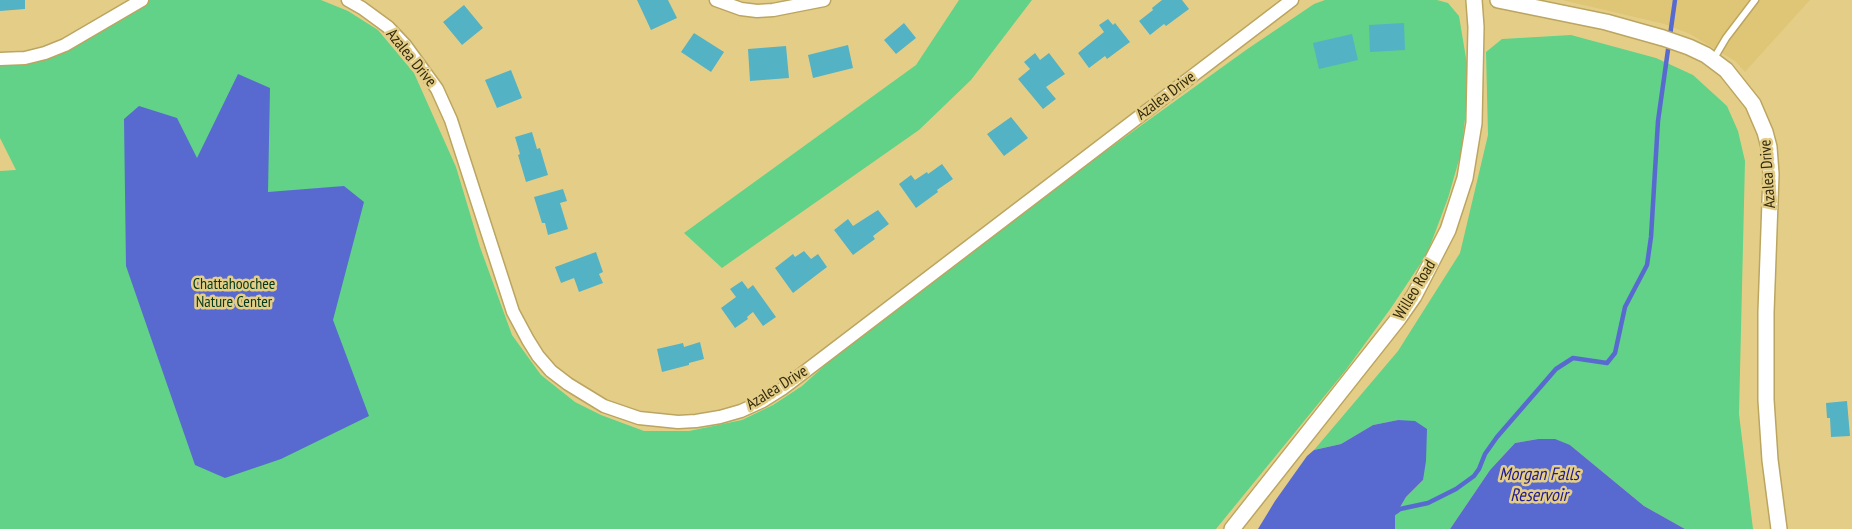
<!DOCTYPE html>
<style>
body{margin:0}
canvas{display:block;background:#e4ce87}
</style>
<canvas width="1852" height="529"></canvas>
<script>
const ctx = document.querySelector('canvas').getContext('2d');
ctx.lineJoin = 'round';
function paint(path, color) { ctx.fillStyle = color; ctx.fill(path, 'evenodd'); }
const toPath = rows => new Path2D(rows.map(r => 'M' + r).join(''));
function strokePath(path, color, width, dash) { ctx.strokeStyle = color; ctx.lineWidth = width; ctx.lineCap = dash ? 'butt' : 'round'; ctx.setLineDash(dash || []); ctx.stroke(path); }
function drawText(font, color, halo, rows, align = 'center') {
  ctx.font = font + ' "PT Sans Narrow",sans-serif'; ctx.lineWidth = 5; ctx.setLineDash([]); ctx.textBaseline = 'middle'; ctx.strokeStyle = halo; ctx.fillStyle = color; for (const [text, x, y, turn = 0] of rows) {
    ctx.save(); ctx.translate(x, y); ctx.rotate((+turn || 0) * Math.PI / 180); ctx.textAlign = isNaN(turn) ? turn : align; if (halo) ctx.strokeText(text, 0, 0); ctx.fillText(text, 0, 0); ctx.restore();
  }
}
paint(toPath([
 [1562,0,1810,0,1745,72,1735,61,1690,34,1664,24]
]), '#dfc677');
paint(toPath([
 [148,0,321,0,348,11,378,30,414,73,456,167,480,247,512,335,541,375,575,402,601,415,644,431,689,431,742,420,773,405,802,386,889,307,1246,50,1314,4,1325,0,1437,0,1448,3,1459,16,1468,70,1467,102,1461,153,1448,198,1427,254,1391,308,1345,371,1216,529,0,529,0,171,16,170,0,138,0,60,52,53,105,29],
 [959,0,1032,0,971,80,919,130,722,268,684,233,916,65],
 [1571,35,1656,58,1693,75,1727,106,1738,131,1745,161,1739,414,1753,529,1685,529,1644,506,1570,445,1538,439,1515,443,1490,470,1450,529,1395,529,1395,516,1406,497,1423,480,1398,420,1373,425,1341,444,1314,450,1398,351,1460,253,1488,135,1486,52,1502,39]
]), '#61d288');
paint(toPath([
 [238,74,270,88,268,192,344,186,364,202,333,320,369,416,281,459,225,478,195,465,126,266,124,119,139,106,177,118,197,158],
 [1398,420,1415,421,1427,429,1426,461,1423,480,1406,497,1395,516,1395,529,1258,529,1275,501,1307,456,1314,450,1341,444,1373,425],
 [1538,439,1555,439,1570,445,1644,506,1685,529,1450,529,1490,470,1515,443]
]), '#586acf');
strokePath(toPath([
 [1396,512,1400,509,1428,503,1456,489,1474,476,1479,469,1485,454,1497,437,1556,369,1573,358,1607,363,1615,353,1625,307,1647,265,1651,237,1658,121,1675,0]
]), '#586acf', 4.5);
paint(toPath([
 [0,0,25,0,25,9,0,11],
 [637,0,668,0,677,18,651,30],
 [1162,0,1182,0,1189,9,1166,26,1164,24,1150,35,1139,21,1153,10,1152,8],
 [464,5,483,28,462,45,443,22],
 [1108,19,1113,25,1115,23,1130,42,1107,59,1105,56,1089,68,1078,53,1104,32,1099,25],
 [904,23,916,38,896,54,884,40],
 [1404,23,1405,50,1370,52,1369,25],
 [694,33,724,52,711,72,681,52],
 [1352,34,1358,60,1319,69,1313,43],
 [848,45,853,68,813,78,808,55],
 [786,46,789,78,750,81,748,49],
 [1035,53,1040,60,1049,53,1065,74,1046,87,1056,99,1043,109,1018,79,1030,69,1024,62],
 [511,70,522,98,497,108,485,80],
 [1011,117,1028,138,1004,156,987,134],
 [532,132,537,149,540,148,548,175,526,182,518,155,520,154,515,137],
 [942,164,953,179,937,190,938,192,916,208,899,184,911,175,915,180,927,172,928,174],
 [563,189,567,201,560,203,568,229,548,235,545,223,542,223,534,197],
 [878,210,889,224,873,236,875,239,853,255,834,230,848,219,853,226],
 [804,251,811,259,818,254,827,267,793,293,775,268,793,254,795,257],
 [596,252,603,272,599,274,603,283,579,292,574,278,561,283,555,267],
 [742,281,748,289,753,285,776,317,763,326,753,312,747,317,748,319,735,328,721,308,736,297,730,289],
 [700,342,704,359,689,363,689,365,662,372,657,349,683,343,684,347],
 [1847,401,1850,436,1831,437,1830,418,1827,418,1826,403]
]), '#54b2c5');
const service = toPath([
 [1713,60,1726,38,1755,0]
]);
const minor = toPath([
 [348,0,362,8,388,27,405,45,437,89,451,120,513,312,528,340,538,356,551,371,568,384,604,406,639,418,678,422,696,421,720,417,741,411,763,401,782,389,1292,0],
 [716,0,741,9,757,11,773,10,824,0],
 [0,59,25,58,45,53,65,45,142,0]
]);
const tertiary = toPath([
 [1498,0,1606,22,1663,38,1689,47,1706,55,1726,70,1753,104,1765,132,1769,147,1771,174,1766,312,1766,400,1770,460,1779,529],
 [1232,529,1398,319,1414,296,1448,230,1465,178,1474,123,1476,27,1474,0]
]);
strokePath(service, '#bba560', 9);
strokePath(minor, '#bba560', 15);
strokePath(tertiary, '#bba560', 18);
strokePath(service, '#fff', 6);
strokePath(minor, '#fff', 12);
strokePath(tertiary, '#fff', 15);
drawText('16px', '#332a0d', '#e4ce87', [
 ["Azalea Drive",411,58,51],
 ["Azalea Drive",1166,96,-37],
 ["Azalea Drive",1768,174,-94],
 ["Willeo Road",1415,290,-59],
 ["Azalea Drive",777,388,-32]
]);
drawText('16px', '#05391b', '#e4ce87', [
 ["Chattahoochee",234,284],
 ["Nature Center",234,302]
]);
drawText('italic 18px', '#211a94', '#e4ce87', [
 ["Morgan Falls",1539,475],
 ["Reservoir",1539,496]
]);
</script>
